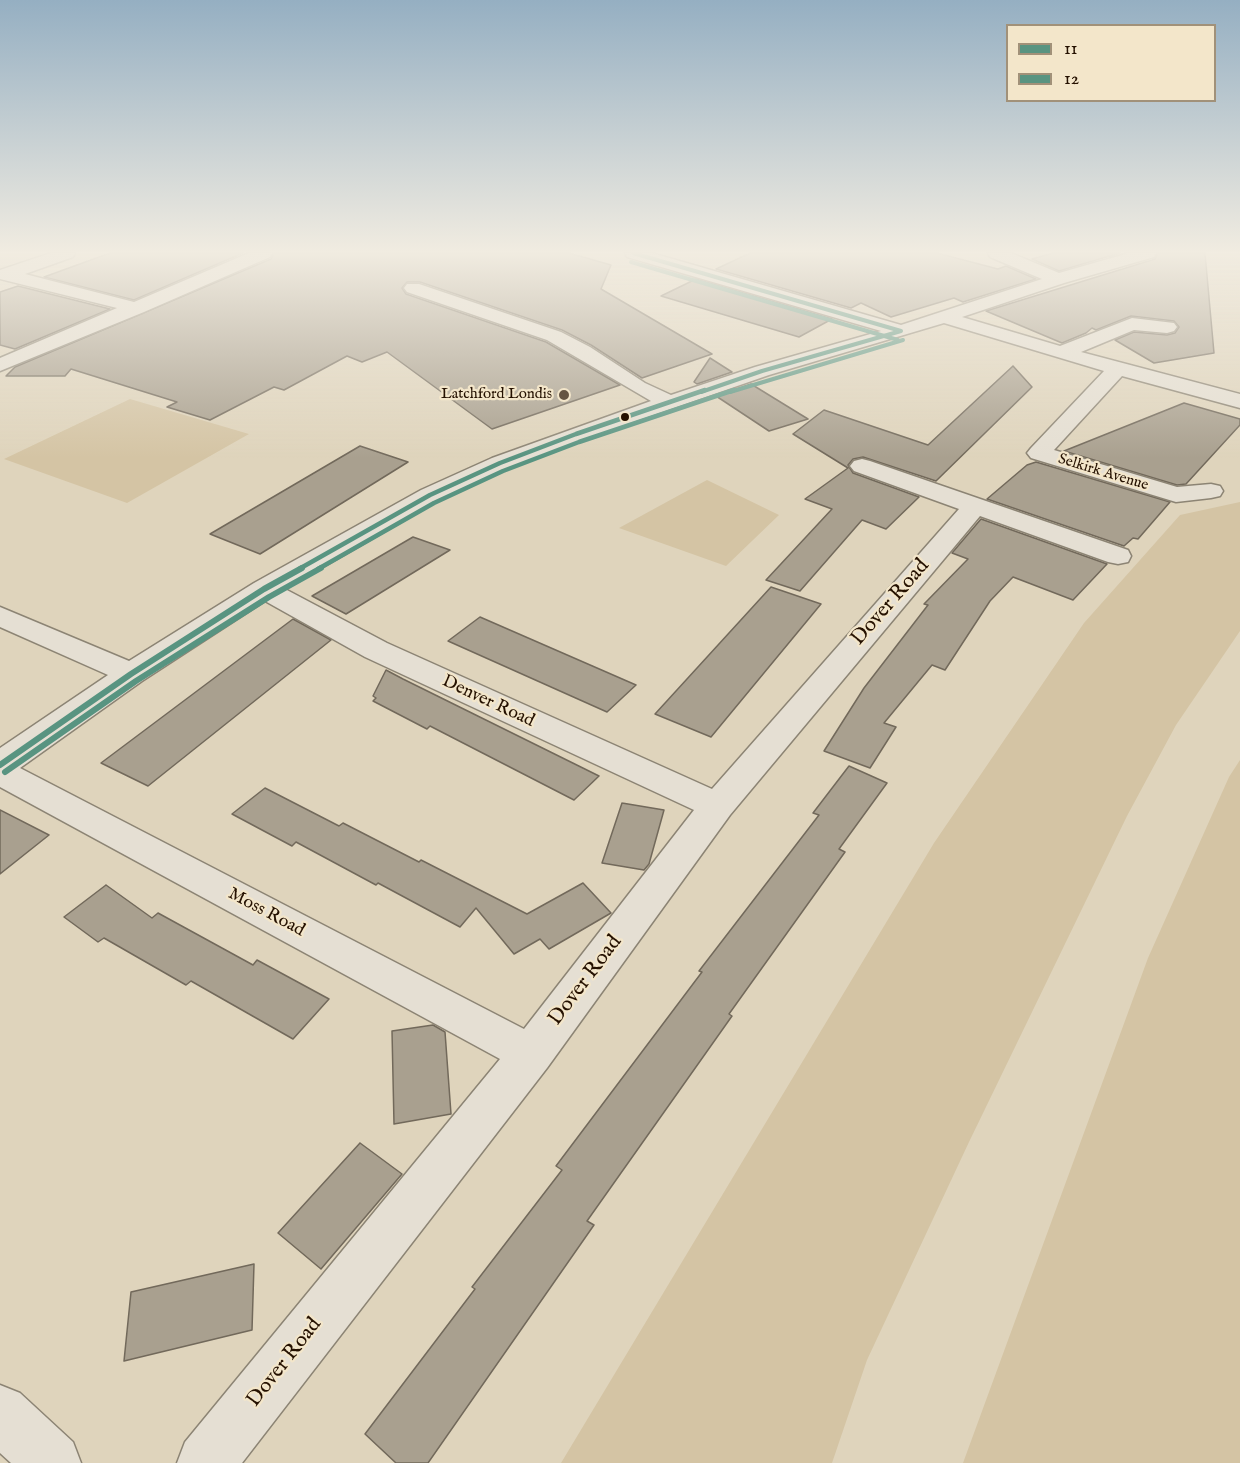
<!DOCTYPE html>
<style>
body{margin:0}
#map{position:relative;width:1240px;height:1463px;overflow:hidden;background:#dfd4bc;font-family:"IM FELL English",serif}
canvas{display:block}
.legend{position:absolute;left:1006px;top:24px;width:210px;height:78px;box-sizing:border-box;background:#f3e6ca;border:2px solid #a19179;margin:0;padding:8px 10px;list-style:none;font-size:18px;color:#251100}
.legend li{display:flex;align-items:center;gap:12px;height:30px}
.legend b{width:30px;border:2px solid #a19179}
</style>
<div id="map">
<canvas width="1240" height="1463"></canvas>
<ul class="legend">
<li><b style="height:8px;background:#589481"></b>11</li>
<li><b style="height:8px;background:#589481"></b>12</li>
</ul>
</div>
<script>
const ctx = document.querySelector('canvas').getContext('2d');
ctx.lineJoin = 'round';
function paint(path, color) { ctx.fillStyle = color; ctx.fill(path, 'evenodd'); }
const toPath = rows => new Path2D(rows.map(r => 'M' + r).join(''));
function strokePath(path, color, width, dash) { ctx.strokeStyle = color; ctx.lineWidth = width; ctx.lineCap = dash ? 'butt' : 'round'; ctx.setLineDash(dash || []); ctx.stroke(path); }
function drawText(font, color, halo, rows, align = 'center') {
  ctx.font = font + ' "IM FELL English",serif'; ctx.lineWidth = 4.5; ctx.setLineDash([]); ctx.textBaseline = 'middle'; ctx.strokeStyle = halo; ctx.fillStyle = color; for (const [text, x, y, turn = 0] of rows) {
    ctx.save(); ctx.translate(x, y); ctx.rotate((+turn || 0) * Math.PI / 180); ctx.textAlign = isNaN(turn) ? turn : align; if (halo) ctx.strokeText(text, 0, 0); ctx.fillText(text, 0, 0); ctx.restore();
  }
}
paint(toPath([
 [130,399,249,434,127,503,4,459],
 [707,480,779,515,726,566,619,528],
 [1240,502,1240,631,1176,725,1127,816,969,1142,867,1360,832,1463,561,1463,934,843,1084,623,1180,515],
 [1240,760,1240,1463,963,1463,1148,958,1229,777]
]), '#d4c4a4');
const building = toPath([
 [110,253,243,253,134,300,44,277,110,253],
 [274,253,569,253,611,265,601,289,712,354,642,378,591,345,562,330,420,282,407,282,402,288,406,294,546,342,620,385,492,429,387,352,362,362,347,356,284,390,274,387,210,420,167,407,177,402,71,369,65,376,6,376,15,367,271,259,274,253],
 [750,253,937,253,998,269,1006,266,1036,279,963,302,954,298,891,317,861,303,851,308,716,269,750,253],
 [1053,253,1120,253,1059,271,1032,259,1053,253],
 [1158,253,1205,253,1214,353,1154,363,1115,340,1134,332,1167,335,1175,333,1179,327,1174,321,1131,316,1096,330,1092,328,1086,333,1062,343,986,311,1155,259,1158,253],
 [696,279,832,319,799,337,661,296,696,279],
 [18,286,110,309,15,349,0,345,0,292,18,286],
 [710,358,732,372,697,384,694,382,710,358],
 [1013,366,1032,387,936,481,863,457,853,459,848,465,853,473,919,497,886,529,862,520,800,591,766,580,832,509,805,499,848,468,793,434,824,410,928,445,1013,366],
 [751,384,808,419,769,431,716,396,751,384],
 [1184,403,1240,419,1240,425,1186,484,1177,485,1064,451,1184,403],
 [360,446,408,462,260,554,210,534,360,446],
 [1036,462,1170,502,1138,539,1133,538,1124,546,987,499,1027,465,1036,462],
 [981,519,1107,564,1073,600,1013,577,990,601,945,670,932,665,884,723,896,727,870,768,824,751,864,688,928,605,924,604,968,559,952,553,981,519],
 [413,537,450,550,346,614,312,596,413,537],
 [771,587,821,604,711,737,655,714,771,587],
 [480,617,636,685,607,712,448,641,480,617],
 [293,619,331,640,148,786,101,763,293,619],
 [386,670,403,679,599,776,574,800,430,726,427,729,373,701,376,698,373,696,386,670],
 [849,766,887,783,839,849,845,852,729,1014,732,1016,587,1221,594,1225,428,1463,396,1463,365,1434,475,1289,472,1287,562,1170,556,1166,702,972,699,971,819,815,813,813,849,766],
 [265,788,339,826,343,823,419,862,421,860,527,914,583,883,611,913,549,949,540,939,514,954,476,908,460,927,378,883,376,885,296,842,292,846,232,814,265,788],
 [622,803,664,810,649,864,644,870,602,863,622,803],
 [0,810,49,835,0,874,0,810],
 [106,885,152,918,158,913,253,965,257,960,329,999,293,1039,191,981,186,985,104,938,98,942,64,917,106,885],
 [433,1025,445,1032,451,1114,394,1124,392,1031,433,1025],
 [360,1143,402,1174,321,1269,278,1233,360,1143],
 [254,1264,252,1330,124,1361,131,1292,254,1264]
]);
paint(building, '#a9a08f');
strokePath(building, '#72695b', 1.5);
const minor = toPath([
 [51,253,75,253,73,257,25,274,134,302,249,253,272,253,270,257,144,312,0,371,0,358,117,308,0,279,0,270,51,253],
 [625,253,652,253,901,325,1042,279,990,257,988,253,1011,253,1059,273,1129,253,1156,253,1154,257,1064,283,962,317,1060,346,1132,318,1174,323,1177,327,1174,331,1167,333,1134,330,1081,352,1240,394,1240,408,1122,376,1054,450,1177,487,1211,484,1220,486,1223,491,1220,496,1211,498,1176,502,1031,458,1027,453,1031,448,1104,371,944,323,769,375,584,439,508,468,439,500,285,589,387,643,712,789,959,509,854,471,850,466,854,461,862,459,870,461,1128,550,1131,556,1128,562,1118,564,1108,562,980,516,730,815,547,1068,242,1463,177,1463,185,1442,500,1059,0,787,0,748,108,675,0,627,0,607,129,661,254,583,421,490,492,458,651,401,547,340,407,292,404,288,407,284,419,284,561,332,590,347,645,383,671,395,755,367,881,331,627,257,625,253],
 [265,601,365,657,694,810,524,1029,20,768,142,681,265,601],
 [0,1385,20,1393,73,1442,81,1463,11,1463,0,1453,0,1385]
]);
strokePath(minor, '#8c8474', 3);
paint(minor, '#e5dfd3');
strokePath(toPath([
 [633,253,901,331],
 [701,392,762,371,901,331]
]), '#589481', 4);
strokePath(toPath([
 [299,569,430,495,500,463,576,434,705,390]
]), '#589481', 4.5);
strokePath(toPath([
 [0,765,131,674,264,589,302,568]
]), '#589481', 6);
strokePath(toPath([
 [631,262,898,340],
 [730,392,903,340]
]), '#589481', 4);
strokePath(toPath([
 [318,569,434,503,503,471,579,442,734,390]
]), '#589481', 4.5);
strokePath(toPath([
 [5,772,136,681,269,597,321,568]
]), '#589481', 6);
const sky = ctx.createLinearGradient(0, 0, 0, 458);
sky.addColorStop(0, '#95afc2');
sky.addColorStop(0.55, '#f1ece1');
sky.addColorStop(1, '#f1ece100');
ctx.fillStyle = sky;
ctx.fillRect(0, 0, 1240, 458);
for (const [x, y, r, color] of [
 [564,395,6,"#665542"],
 [625,417,5,"#251100"]
]) { const dot = new Path2D(); dot.arc(x, y, r, 0, 2 * Math.PI); ctx.fillStyle = color; ctx.fill(dot); strokePath(dot, '#f3e6ca', 2); }
drawText('15px', '#251100', '#f3e6ca', [
 ["Latchford Londis",552,395]
], 'right');
drawText('15px', '#251100', '#f3e6ca', [
 ["Selkirk Avenue",1103,473,17]
]);
drawText('18px', '#251100', '#f3e6ca', [
 ["Denver Road",488,702,25],
 ["Moss Road",266,913,28]
]);
drawText('21px', '#251100', '#f3e6ca', [
 ["Dover Road",891,603,-49],
 ["Dover Road",586,981,-53],
 ["Dover Road",285,1363,-52]
]);
</script>
